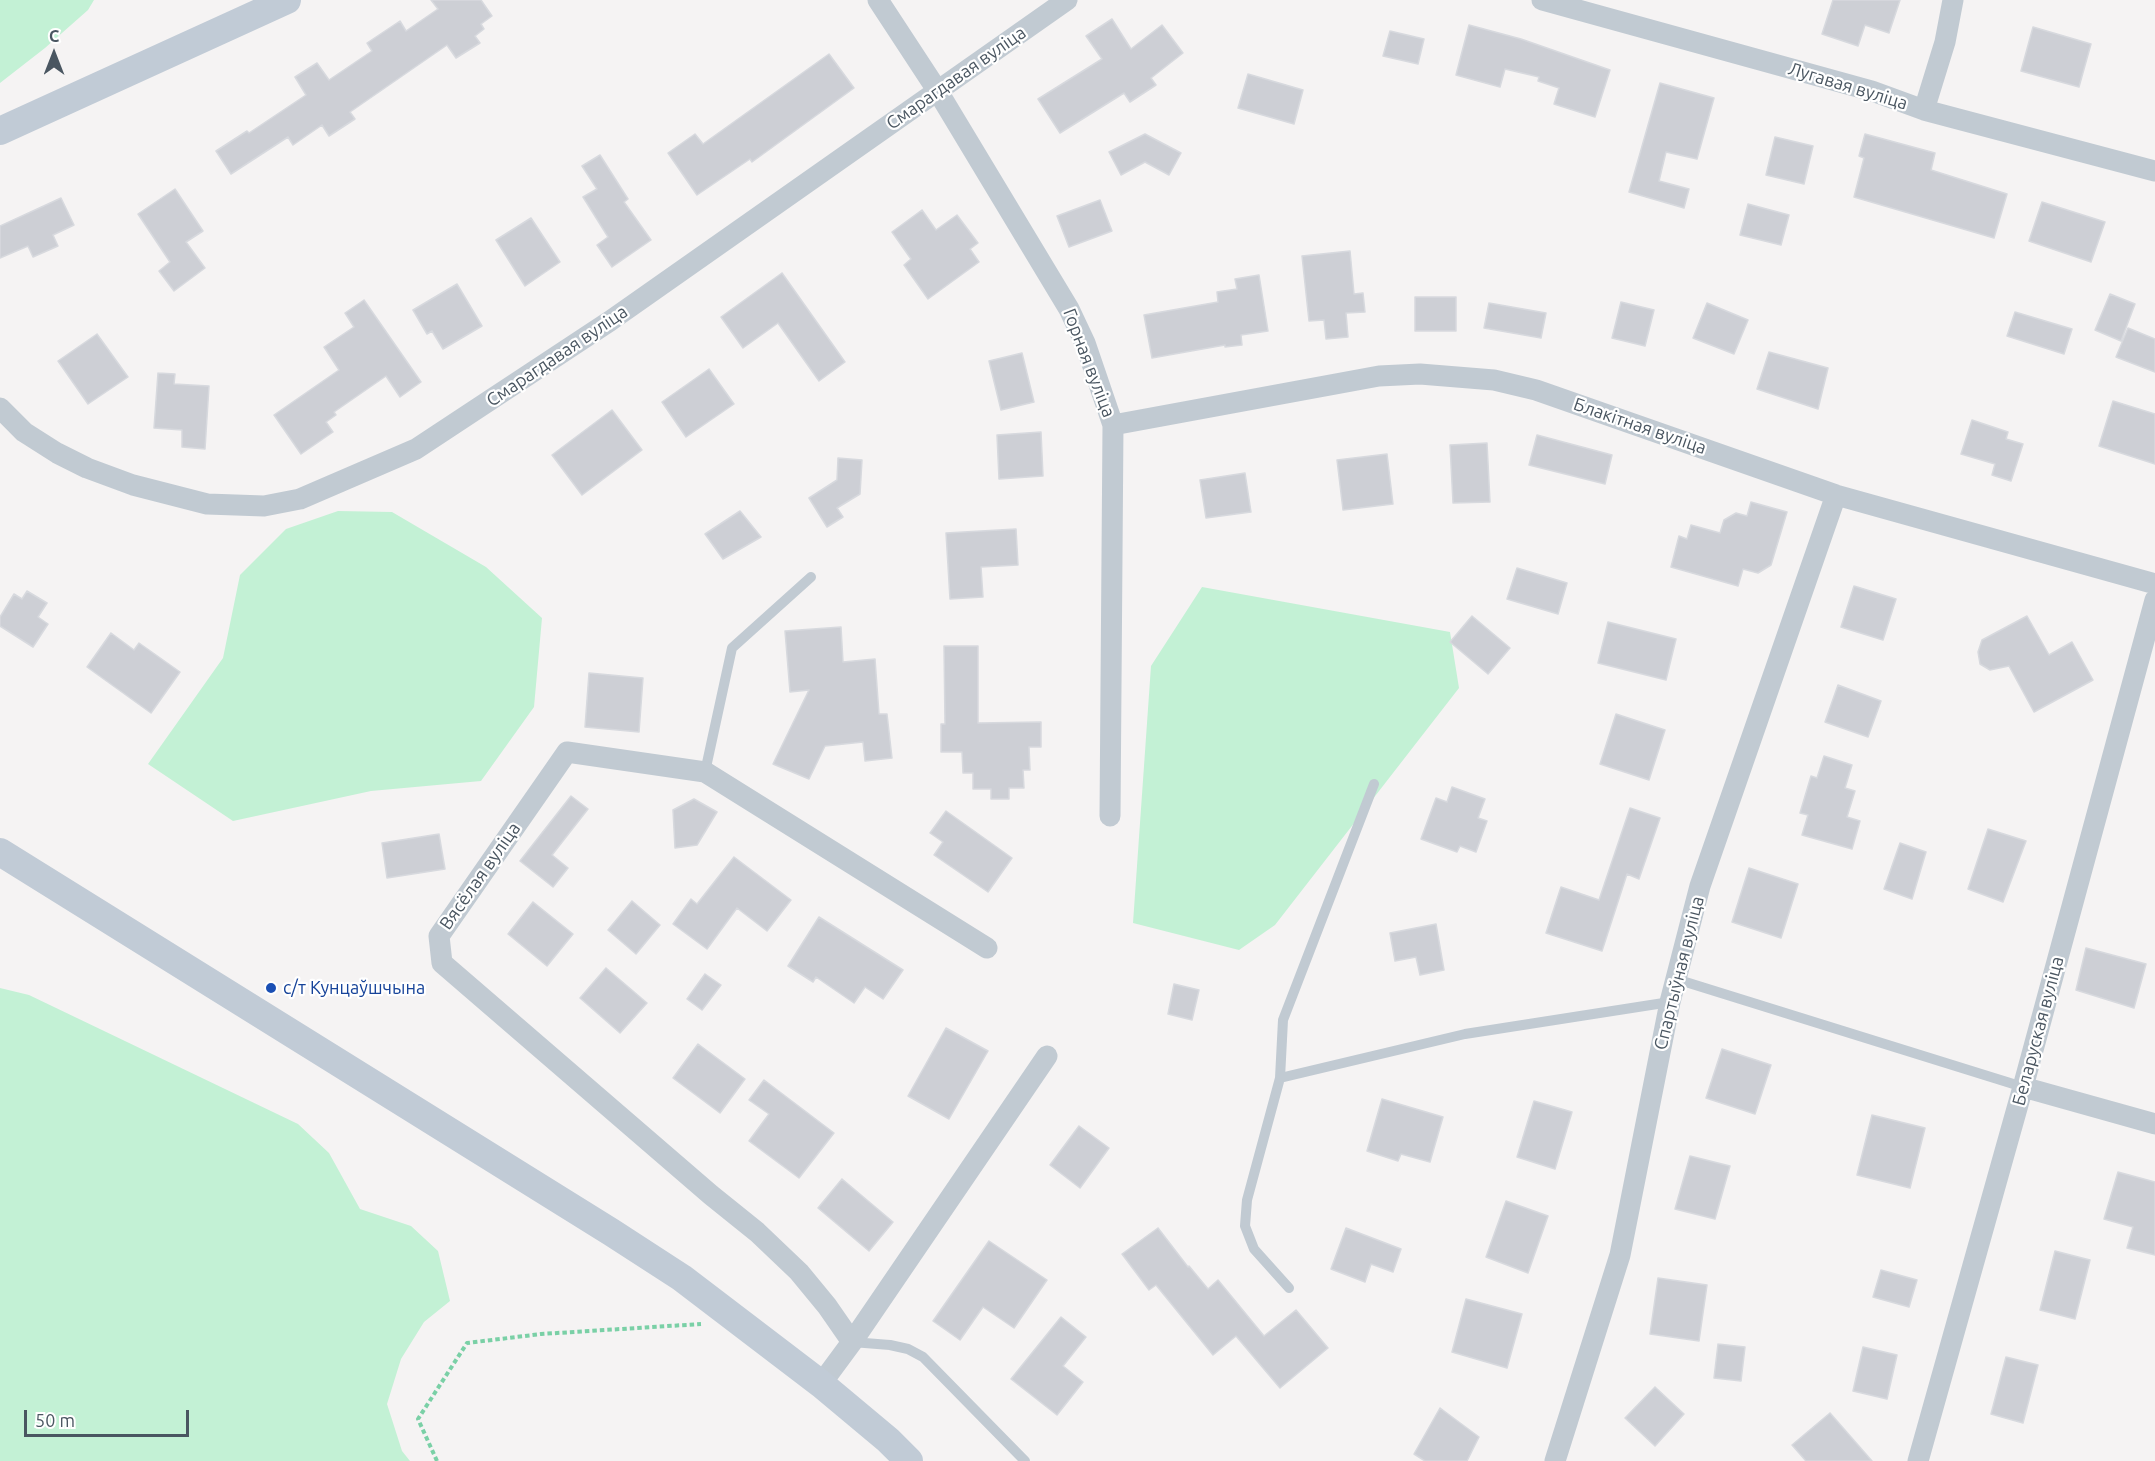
<!DOCTYPE html>
<meta charset="utf-8">
<style>
body{margin:0}
#map{position:relative;width:2155px;height:1461px;overflow:hidden;background:#f5f3f3;font-family:Ubuntu,sans-serif}
canvas{display:block}
.north{position:absolute;left:24px;top:24px;width:60px;height:60px;-webkit-text-stroke:4px #fff;paint-order:stroke;rotate:0deg;font-size:16px;font-weight:700;line-height:24px;text-align:center;color:#4a5661}
.north::after{content:'';display:block;margin:auto;width:21px;height:27px;background:#4a5661;clip-path:polygon(50% 0,100% 100%,50% 72%,0 100%)}
.scale{position:absolute;left:24px;top:1410px;width:165px;height:27px;box-sizing:border-box;border:3px solid #4a5661;border-top:0;padding-left:8px;font-size:18px;line-height:21px;white-space:nowrap;color:#4a5661;-webkit-text-stroke:4px #fff;paint-order:stroke}
</style>
<div id="map">
<canvas width="2155" height="1461"></canvas>
<div class="north">С</div>
<div class="scale">50 m</div>
</div>
<script>
const ctx = document.querySelector('canvas').getContext('2d');
ctx.lineJoin = 'round';
function paint(path, color) { ctx.fillStyle = color; ctx.fill(path, 'evenodd'); }
const toPath = rows => new Path2D(rows.map(r => 'M' + r).join(''));
function strokePath(path, color, width, dash) { ctx.strokeStyle = color; ctx.lineWidth = width; ctx.lineCap = dash ? 'butt' : 'round'; ctx.setLineDash(dash || []); ctx.stroke(path); }
function drawText(font, color, halo, rows, align = 'center') {
  ctx.font = font + ' Ubuntu,sans-serif'; ctx.lineWidth = 4.5; ctx.setLineDash([]); ctx.textBaseline = 'middle'; ctx.strokeStyle = halo; ctx.fillStyle = color; for (const [text, x, y, turn = 0] of rows) {
    ctx.save(); ctx.translate(x, y); ctx.rotate((+turn || 0) * Math.PI / 180); ctx.textAlign = isNaN(turn) ? turn : align; if (halo) ctx.strokeText(text, 0, 0); ctx.fillText(text, 0, 0); ctx.restore();
  }
}
paint(toPath([
 [0,0,94,0,88,10,45,48,0,83],
 [338,511,392,512,486,567,542,618,534,707,481,781,371,791,233,821,148,764,223,658,240,575,286,529],
 [1202,587,1450,632,1459,688,1275,925,1239,950,1133,923,1151,666],
 [0,988,29,995,298,1124,329,1153,360,1209,411,1226,438,1251,450,1301,424,1322,401,1359,387,1404,402,1451,410,1461,0,1461]
]), '#c3f1d5');
const building = toPath([
 [431,0,481,0,492,16,481,24,484,29,475,36,480,43,456,58,447,45,350,112,355,119,329,136,322,125,293,145,288,137,231,174,216,151,247,131,249,133,306,95,295,77,317,63,329,80,372,51,367,43,400,21,406,31,438,9,431,0],
 [1833,0,1900,0,1889,33,1865,25,1858,46,1822,34,1833,0],
 [1112,19,1131,49,1162,25,1183,53,1151,78,1156,85,1130,102,1124,93,1060,133,1038,99,1102,59,1086,36,1112,19],
 [1469,25,1521,39,1610,70,1595,117,1554,104,1559,88,1538,81,1539,77,1505,69,1500,87,1456,75,1469,25],
 [2033,27,2091,44,2079,87,2021,71,2033,27],
 [1390,31,1424,39,1418,64,1383,56,1390,31],
 [829,54,854,88,752,162,750,159,697,195,668,153,695,134,703,144,829,54],
 [1248,74,1303,90,1294,124,1238,108,1248,74],
 [1660,83,1714,98,1697,159,1666,152,1659,181,1689,189,1684,208,1629,192,1660,83],
 [1145,134,1181,153,1169,175,1145,162,1121,175,1109,152,1145,134],
 [1865,134,1935,153,1931,170,2007,194,1994,238,1854,197,1864,158,1859,156,1865,134],
 [1775,137,1813,146,1804,184,1766,175,1775,137],
 [600,155,628,199,624,202,651,240,612,267,597,245,608,237,583,197,597,189,582,166,600,155],
 [175,189,203,231,186,242,205,268,174,291,159,271,170,262,138,214,175,189],
 [61,198,74,225,53,235,58,246,33,257,28,246,0,258,0,226,61,198],
 [1100,200,1112,231,1069,247,1057,216,1100,200],
 [2042,202,2105,222,2091,262,2029,241,2042,202],
 [1748,204,1789,215,1781,245,1740,235,1748,204],
 [922,210,936,230,957,215,978,243,970,249,979,262,928,299,904,265,911,259,892,232,922,210],
 [531,218,560,262,525,286,496,240,531,218],
 [1350,251,1354,294,1363,293,1365,312,1346,313,1348,337,1326,339,1324,320,1309,321,1302,256,1350,251],
 [782,273,845,362,819,381,778,323,743,348,721,317,782,273],
 [1259,275,1268,331,1241,335,1242,345,1225,347,1225,345,1152,358,1144,315,1218,302,1217,292,1237,289,1235,279,1259,275],
 [457,284,482,326,443,349,432,331,427,334,413,310,457,284],
 [2110,294,2135,304,2121,341,2095,330,2110,294],
 [1415,297,1456,297,1456,331,1415,331,1415,297],
 [364,300,421,382,400,397,386,376,334,412,336,415,326,422,333,432,301,454,274,415,339,370,324,347,354,327,345,313,364,300],
 [1621,302,1654,310,1645,346,1612,338,1621,302],
 [1489,303,1546,313,1541,338,1484,328,1489,303],
 [1707,303,1748,320,1734,354,1693,338,1707,303],
 [2015,312,2072,329,2064,354,2007,336,2015,312],
 [2128,328,2155,339,2155,372,2116,357,2128,328],
 [97,334,128,377,88,404,58,361,97,334],
 [1769,352,1828,368,1818,409,1757,389,1769,352],
 [1022,353,1034,402,1001,410,989,361,1022,353],
 [709,369,734,404,686,437,662,402,709,369],
 [158,373,175,374,174,384,209,386,205,449,182,447,182,430,154,428,158,373],
 [2113,401,2155,414,2155,464,2099,446,2113,401],
 [612,410,642,450,582,495,552,455,612,410],
 [1972,420,2008,432,2006,439,2023,444,2011,481,1992,475,1995,464,1961,454,1972,420],
 [1041,432,1043,476,999,479,997,435,1041,432],
 [1537,435,1612,455,1605,484,1529,465,1537,435],
 [1487,443,1490,502,1453,503,1450,445,1487,443],
 [1387,454,1393,504,1343,510,1337,460,1387,454],
 [838,458,862,460,860,494,837,508,843,517,827,527,809,498,837,480,838,458],
 [1245,473,1251,512,1206,518,1200,480,1245,473],
 [1751,502,1787,512,1771,565,1758,573,1743,569,1738,586,1671,567,1679,536,1687,539,1691,525,1720,533,1724,520,1736,513,1747,516,1751,502],
 [740,511,761,537,723,559,705,534,740,511],
 [1016,529,1018,565,981,567,983,597,950,599,946,533,1016,529],
 [1517,568,1567,583,1558,614,1507,599,1517,568],
 [1854,586,1896,599,1883,640,1841,627,1854,586],
 [27,591,47,603,38,617,48,624,33,647,0,626,0,617,14,594,22,599,27,591],
 [1472,616,1510,648,1488,674,1450,642,1472,616],
 [2027,616,2049,655,2072,642,2093,680,2034,712,2009,666,1990,670,1980,664,1978,652,1982,640,2027,616],
 [1608,622,1676,639,1666,680,1598,663,1608,622],
 [841,627,843,662,875,659,879,714,887,714,892,758,865,761,863,742,825,746,809,779,773,764,809,690,790,692,785,631,841,627],
 [111,633,134,650,139,643,180,672,151,713,87,667,111,633],
 [944,646,978,646,978,723,1041,722,1041,747,1029,747,1030,770,1023,770,1024,788,1009,788,1009,799,991,799,991,789,973,789,973,773,963,773,962,752,941,752,941,724,945,724,944,646],
 [589,673,643,678,639,732,585,727,589,673],
 [1838,685,1881,701,1868,737,1825,722,1838,685],
 [1616,714,1665,730,1649,780,1600,764,1616,714],
 [1824,756,1852,765,1845,788,1855,791,1847,817,1860,821,1852,849,1802,835,1808,815,1800,813,1811,776,1817,778,1824,756],
 [1452,787,1485,799,1478,818,1487,821,1476,852,1460,846,1457,852,1421,839,1436,798,1447,802,1452,787],
 [571,796,588,809,552,855,568,868,553,887,520,861,571,796],
 [694,799,717,812,697,845,675,848,673,810,694,799],
 [1630,808,1660,818,1639,879,1627,874,1602,951,1546,933,1561,887,1599,900,1630,808],
 [946,811,1012,858,988,892,934,855,943,842,930,833,946,811],
 [1988,829,2026,841,2003,902,1968,889,1988,829],
 [439,834,445,869,387,878,382,843,439,834],
 [1900,843,1926,852,1912,899,1884,889,1900,843],
 [734,857,791,900,767,931,737,908,707,949,673,924,691,899,697,904,734,857],
 [1749,868,1798,884,1781,938,1732,922,1749,868],
 [632,901,660,925,636,954,608,930,632,901],
 [533,902,573,934,547,966,508,934,533,902],
 [819,917,903,970,883,999,865,987,854,1003,816,977,813,982,788,966,819,917],
 [1436,924,1444,970,1420,975,1416,957,1395,961,1390,933,1436,924],
 [2086,948,2146,964,2134,1008,2076,990,2086,948],
 [606,968,647,1003,620,1033,580,998,606,968],
 [705,974,721,985,702,1010,687,999,705,974],
 [1174,984,1199,990,1192,1020,1168,1014,1174,984],
 [946,1028,988,1051,949,1119,908,1096,946,1028],
 [698,1044,745,1079,720,1113,673,1078,698,1044],
 [1722,1049,1771,1065,1755,1114,1706,1098,1722,1049],
 [764,1080,834,1133,799,1178,749,1141,769,1114,749,1100,764,1080],
 [1382,1099,1443,1117,1430,1162,1401,1154,1398,1161,1367,1151,1382,1099],
 [1534,1101,1572,1112,1555,1169,1517,1157,1534,1101],
 [1872,1115,1925,1128,1910,1188,1857,1175,1872,1115],
 [1079,1126,1109,1148,1080,1188,1050,1165,1079,1126],
 [1690,1156,1730,1166,1715,1219,1675,1209,1690,1156],
 [2118,1172,2155,1182,2155,1255,2127,1248,2133,1227,2104,1219,2118,1172],
 [842,1179,893,1222,869,1251,818,1208,842,1179],
 [1506,1201,1548,1216,1528,1273,1486,1257,1506,1201],
 [1158,1228,1188,1267,1189,1266,1208,1289,1218,1280,1264,1336,1296,1310,1328,1348,1280,1388,1236,1336,1213,1355,1156,1285,1149,1290,1122,1254,1158,1228],
 [1346,1228,1401,1249,1393,1272,1371,1264,1365,1282,1331,1269,1346,1228],
 [989,1241,1047,1280,1014,1328,983,1307,960,1340,933,1321,989,1241],
 [2055,1251,2090,1260,2075,1319,2040,1310,2055,1251],
 [1881,1270,1917,1280,1909,1307,1873,1297,1881,1270],
 [1658,1278,1707,1285,1699,1341,1650,1334,1658,1278],
 [1466,1299,1522,1314,1507,1368,1452,1352,1466,1299],
 [1061,1317,1086,1337,1063,1366,1083,1382,1057,1415,1011,1379,1061,1317],
 [1718,1344,1745,1347,1741,1381,1714,1378,1718,1344],
 [1863,1347,1897,1355,1887,1399,1853,1391,1863,1347],
 [2006,1357,2038,1365,2023,1423,1991,1414,2006,1357],
 [1655,1387,1684,1414,1655,1446,1625,1418,1655,1387],
 [1440,1408,1479,1437,1467,1461,1425,1461,1414,1454,1440,1408],
 [1830,1413,1872,1461,1806,1461,1792,1445,1830,1413]
]);
paint(building, '#cdcfd5');
strokePath(building, '#d7d9de', 1.5);
strokePath(toPath([
 [437,1461,418,1419,467,1343,541,1334,701,1324]
]), '#7ad0a6', 4, [4.5, 3]);
strokePath(toPath([
 [705,772,732,648,811,577],
 [1676,979,2023,1087],
 [1280,1078,1283,1020,1374,784],
 [1289,1288,1254,1249,1245,1226,1247,1200,1280,1078,1465,1034,1670,1002],
 [852,1342,890,1345,908,1349,923,1357,1025,1461]
]), '#c1cad2', 10);
strokePath(toPath([
 [878,0,937,90,1069,309,1085,343,1113,425,1110,816],
 [1542,0,1872,91,1924,110,2155,171],
 [1924,110,1945,42,1953,0],
 [0,408,24,432,57,453,87,468,133,485,207,504,264,506,300,499,416,449,610,321,1067,0],
 [1113,425,1379,376,1420,374,1494,380,1536,390,1836,495,2155,584],
 [2023,1087,2155,1124],
 [852,1342,827,1306,799,1272,757,1232,711,1195,442,963,439,936,567,752,705,772,987,948],
 [821,1384,852,1342,1047,1056],
 [1555,1461,1620,1255,1670,1002,1700,886,1836,495],
 [1918,1461,2023,1087,2155,600]
]), '#c1cad2', 21);
strokePath(toPath([
 [0,131,287,0],
 [0,852,611,1232,682,1278,821,1384,888,1440,909,1461]
]), '#c1cbd6', 28);
for (const [x, y, r, color] of [
 [271,988,6,"#1a4fb4"]
]) { const dot = new Path2D(); dot.arc(x, y, r, 0, 2 * Math.PI); ctx.fillStyle = color; ctx.fill(dot); strokePath(dot, '#fff', 2); }
drawText('18px', '#4a5661', '#fff', [
 ["Смарагдавая вуліца",956,78,-35],
 ["Лугавая вуліца",1848,86,17],
 ["Смарагдавая вуліца",557,356,-34],
 ["Горная вуліца",1089,363,69],
 ["Блакітная вуліца",1640,426,19],
 ["Вясёлая вуліца",480,876,-55],
 ["Спартыўная вуліца",1679,973,-76],
 ["Беларуская вуліца",2038,1031,-75]
]);
drawText('18px', '#164399', '#fff', [
 ["с/т Кунцаўшчына",283,988]
], 'left');
</script>
